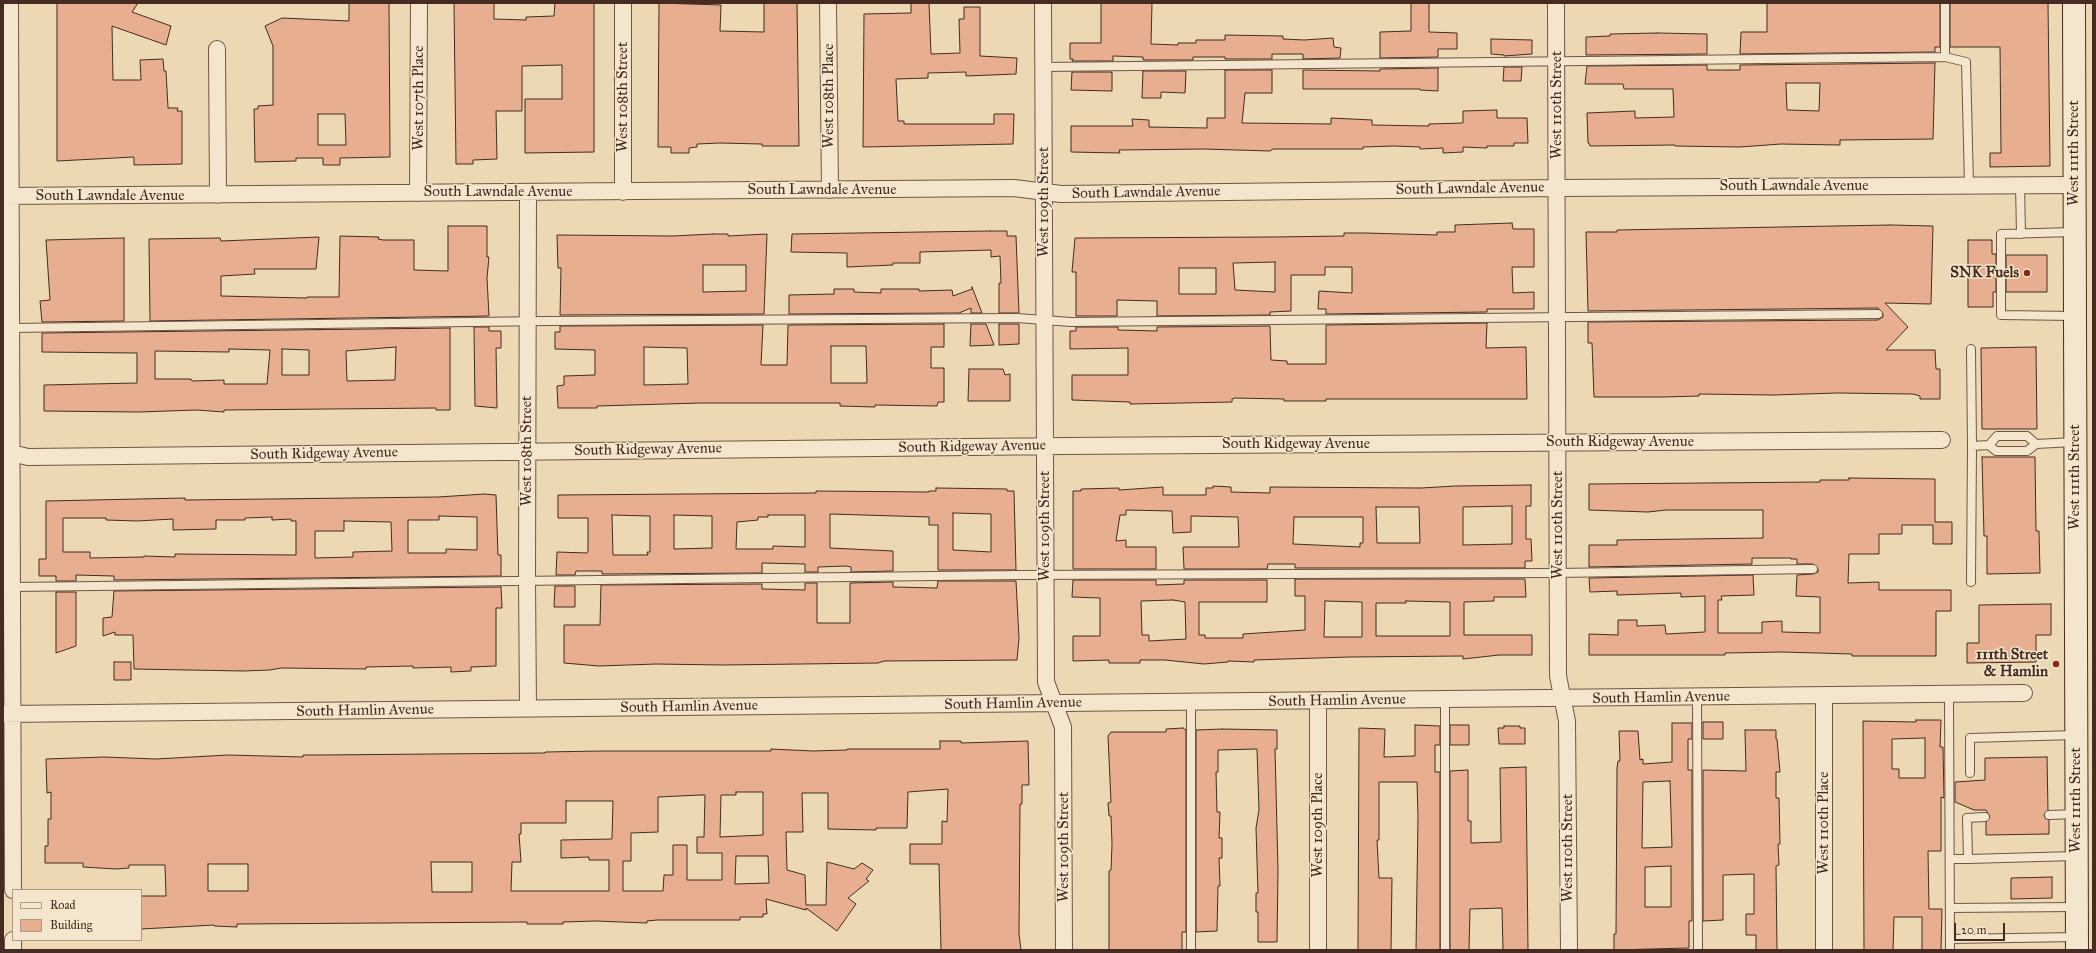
<!DOCTYPE html>
<style>
body{margin:0}
#map{position:relative;width:2096px;height:953px;overflow:hidden;background:#ecd8b2;font-family:"IM FELL Great Primer",serif}
canvas{display:block}
.frame{position:absolute;inset:0;border:4px solid #452b21;pointer-events:none}
.legend{position:absolute;left:12px;top:889px;width:130px;height:52px;box-sizing:border-box;background:#f3e6cd;border:1px solid #ad9b88;margin:0;padding:5px 7px;list-style:none;font-size:12px;color:#452b21}
.legend li{display:flex;align-items:center;gap:8px;height:20px}
.legend b{width:20px;border:1px solid #ad9b88}
.scale{position:absolute;left:1954px;top:923px;width:51px;height:18px;box-sizing:border-box;border:2px solid #452b21;border-top:0;padding-left:5px;font-size:12px;line-height:14px;white-space:nowrap;color:#452b21;-webkit-text-stroke:3px #f3e6cd;paint-order:stroke}
</style>
<div id="map">
<canvas width="2096" height="953"></canvas>
<div class="frame"></div>
<ul class="legend">
<li><b style="height:5px;background:#f3e6cd"></b>Road</li>
<li><b style="height:11px;background:#e7af8f"></b>Building</li>
</ul>
<div class="scale">20 m</div>
</div>
<script>
const ctx = document.querySelector('canvas').getContext('2d');
ctx.lineJoin = 'round';
function paint(path, color) { ctx.fillStyle = color; ctx.fill(path, 'evenodd'); }
const toPath = rows => new Path2D(rows.map(r => 'M' + r).join(''));
function strokePath(path, color, width, dash) { ctx.strokeStyle = color; ctx.lineWidth = width; ctx.lineCap = dash ? 'butt' : 'round'; ctx.setLineDash(dash || []); ctx.stroke(path); }
function drawText(font, color, halo, rows, align = 'center') {
  ctx.font = font + ' "IM FELL Great Primer",serif'; ctx.lineWidth = 3; ctx.setLineDash([]); ctx.textBaseline = 'middle'; ctx.strokeStyle = halo; ctx.fillStyle = color; for (const [text, x, y, turn = 0] of rows) {
    ctx.save(); ctx.translate(x, y); ctx.rotate((+turn || 0) * Math.PI / 180); ctx.textAlign = isNaN(turn) ? turn : align; if (halo) ctx.strokeText(text, 0, 0); ctx.fillText(text, 0, 0); ctx.restore();
  }
}
const building = toPath([
 [57,3,138,3,132,12,171,26,166,45,112,26,113,80,141,80,140,60,163,59,164,71,166,71,168,108,178,108,177,111,182,111,182,164,134,165,134,157,57,161,57,3],
 [349,3,389,3,390,157,340,158,340,165,323,165,323,158,296,158,296,161,255,162,254,109,258,109,258,106,273,105,273,46,265,26,282,18,349,21,349,3],
 [318,114,345,114,346,145,318,145,318,114],
 [454,3,494,3,494,19,526,20,526,17,554,16,555,3,594,3,594,152,525,153,525,99,562,99,562,65,522,66,522,111,496,111,497,159,473,160,473,164,456,164,454,3],
 [659,3,721,5,720,31,764,32,764,3,797,3,799,146,762,146,762,144,720,143,697,144,697,147,689,148,689,153,671,153,671,147,658,147,659,3],
 [911,3,929,3,931,54,960,53,959,19,964,19,964,7,980,7,980,56,1017,58,1016,74,966,76,966,72,928,73,928,78,896,79,898,121,904,121,904,124,994,124,994,114,1014,114,1013,144,863,147,864,14,911,13,911,3],
 [1101,3,1152,3,1151,44,1178,45,1178,43,1196,43,1196,40,1225,40,1225,35,1283,36,1283,39,1304,40,1333,38,1334,47,1341,48,1340,58,1303,59,1303,54,1272,54,1272,59,1225,59,1225,57,1193,57,1193,60,1143,60,1143,57,1113,56,1113,61,1072,61,1073,59,1070,59,1070,43,1101,43,1101,3],
 [1411,3,1429,3,1429,32,1457,33,1457,49,1438,49,1438,57,1380,58,1380,32,1411,31,1411,3],
 [1767,3,1940,3,1940,47,1935,47,1935,52,1740,54,1741,32,1767,32,1767,3],
 [1950,3,2048,3,2050,166,1990,167,1990,153,2001,153,2000,47,1950,47,1950,3],
 [1657,33,1707,34,1707,54,1586,55,1586,37,1610,36,1610,34,1657,33],
 [1491,39,1532,40,1532,54,1504,56,1504,55,1491,54,1491,39],
 [1935,63,1933,139,1840,140,1840,145,1781,144,1740,147,1675,146,1675,145,1590,146,1589,143,1588,143,1587,113,1635,111,1635,118,1674,117,1673,89,1624,89,1623,84,1585,84,1587,66,1707,65,1707,70,1740,70,1740,65,1935,63],
 [1786,83,1820,83,1819,111,1787,110,1786,83],
 [1504,67,1522,67,1521,81,1503,81,1504,67],
 [1438,68,1438,91,1420,90,1420,89,1303,89,1303,70,1380,71,1380,69,1438,68],
 [1225,70,1272,70,1272,93,1245,93,1242,123,1331,124,1331,118,1372,120,1372,125,1429,126,1429,124,1463,123,1463,111,1497,110,1497,118,1527,118,1528,143,1514,143,1514,146,1487,146,1487,148,1463,147,1463,152,1443,153,1443,148,1420,149,1420,147,1394,146,1363,147,1363,149,1273,149,1270,151,1204,149,1119,150,1120,153,1071,152,1071,126,1133,126,1132,119,1149,120,1149,127,1207,128,1207,118,1225,118,1225,70],
 [1143,71,1186,71,1185,93,1161,92,1161,98,1142,98,1143,71],
 [1072,72,1112,72,1112,91,1071,90,1072,72],
 [1512,223,1513,229,1534,229,1534,267,1512,267,1513,293,1534,292,1534,309,1487,309,1487,312,1326,314,1326,309,1318,309,1319,291,1352,293,1352,267,1325,267,1325,275,1291,275,1291,311,1270,312,1270,315,1157,316,1157,301,1117,300,1117,316,1076,316,1076,272,1072,272,1075,238,1274,237,1344,236,1344,233,1366,233,1437,235,1437,232,1455,232,1455,225,1512,223],
 [1275,262,1275,292,1235,290,1233,263,1275,262],
 [1179,268,1216,268,1216,294,1179,294,1179,268],
 [1890,225,1933,226,1931,304,1885,303,1908,327,1886,350,1935,350,1936,369,1940,369,1940,399,1920,399,1920,396,1913,394,1838,393,1773,395,1699,394,1699,396,1664,397,1594,397,1592,343,1588,343,1588,322,1878,320,1883,317,1883,314,1878,308,1588,311,1586,232,1617,232,1617,230,1890,225],
 [448,226,487,226,487,257,489,257,487,278,489,316,150,321,149,239,220,238,221,241,319,237,316,269,254,269,255,274,221,276,221,296,307,298,307,297,339,297,340,236,379,237,378,239,383,240,414,240,414,270,448,271,448,226],
 [990,231,1007,231,1007,236,1016,236,1019,313,999,313,999,283,1001,283,1000,256,991,257,991,250,920,252,920,263,893,263,893,265,847,267,847,253,791,252,792,234,990,231],
 [713,234,728,234,728,236,767,234,764,314,560,315,561,268,558,268,557,235,673,236,713,234],
 [703,265,746,265,746,291,703,292,703,265],
 [124,238,124,321,42,322,40,301,50,300,46,240,124,238],
 [1968,240,1992,240,1992,254,1996,254,1996,292,1993,292,1993,307,1968,307,1968,240],
 [2006,255,2047,255,2047,292,2006,292,2006,255],
 [972,287,982,313,971,313,971,308,959,313,789,314,789,295,834,294,834,289,854,289,854,292,881,293,881,289,919,289,919,291,952,290,953,296,972,289,972,287],
 [1487,323,1486,348,1526,347,1527,399,1326,399,1326,401,1284,401,1284,399,1235,398,1232,399,1232,402,1130,404,1130,402,1072,400,1072,375,1128,375,1128,348,1070,349,1070,331,1076,331,1076,327,1118,327,1118,330,1157,331,1157,327,1270,326,1271,360,1287,361,1287,364,1326,364,1326,325,1487,323],
 [944,324,944,347,931,347,931,368,944,368,944,402,938,402,937,406,875,405,875,407,840,406,840,403,700,403,597,406,597,408,558,408,557,386,564,385,564,376,595,375,595,350,555,349,555,332,560,332,560,326,763,325,761,365,787,365,788,325,944,324],
 [831,346,866,346,867,383,831,383,831,346],
 [644,347,687,348,688,384,644,385,644,347],
 [971,324,986,324,994,345,970,346,971,324],
 [999,324,1019,324,1019,344,999,345,999,324],
 [474,327,489,327,489,331,501,331,501,348,496,348,497,408,475,406,474,327],
 [450,328,450,410,436,410,436,408,224,410,224,412,196,410,139,412,44,411,44,385,137,383,137,353,42,352,42,333,450,328],
 [396,347,395,380,347,381,346,351,396,347],
 [229,349,270,350,267,384,224,384,224,380,192,381,191,379,155,379,155,351,229,352,229,349],
 [282,349,309,350,309,375,282,375,282,349],
 [2036,347,2037,429,1982,429,1981,348,2036,347],
 [969,369,1003,369,1005,375,1010,374,1010,401,968,401,969,369],
 [1982,457,2035,457,2036,531,2039,531,2040,573,1987,574,1987,536,1984,536,1982,457],
 [1849,478,1935,479,1935,522,1952,522,1952,544,1933,544,1933,525,1902,525,1902,534,1879,534,1879,554,1849,554,1848,583,1879,582,1879,590,1951,590,1951,611,1936,611,1936,656,1852,656,1852,654,1782,652,1725,653,1725,655,1589,655,1589,634,1618,635,1618,620,1637,620,1637,626,1665,625,1666,634,1705,632,1705,596,1681,597,1681,593,1617,595,1617,591,1590,592,1589,578,1753,575,1754,595,1721,596,1722,600,1718,600,1718,633,1762,633,1762,622,1782,621,1782,632,1820,633,1820,597,1796,596,1797,575,1813,574,1818,572,1818,569,1813,564,1797,564,1797,559,1791,559,1791,558,1752,558,1752,564,1589,567,1589,545,1617,545,1617,540,1763,538,1763,510,1666,510,1648,512,1589,510,1589,484,1820,482,1820,480,1849,480,1849,478],
 [1531,485,1531,506,1526,506,1526,539,1531,539,1532,561,1525,561,1525,568,1295,568,1295,564,1268,564,1267,569,1184,569,1183,547,1239,547,1238,517,1191,516,1191,532,1173,533,1172,511,1126,510,1126,515,1120,515,1116,541,1126,540,1126,547,1156,547,1156,569,1073,569,1073,491,1081,491,1081,489,1119,488,1119,490,1163,487,1163,495,1206,495,1206,488,1213,488,1213,486,1231,487,1231,492,1270,493,1270,487,1421,488,1455,486,1531,485],
 [1512,506,1512,544,1463,545,1463,507,1512,506],
 [1376,507,1419,507,1420,543,1377,543,1376,507],
 [1294,517,1363,517,1363,543,1360,543,1360,547,1293,544,1294,517],
 [936,488,1007,489,1007,491,1014,491,1016,570,938,570,938,525,929,525,929,517,830,514,830,548,893,551,893,571,851,572,851,567,846,566,818,567,818,572,805,572,805,564,762,563,762,573,602,574,602,571,576,571,575,575,556,575,557,552,587,553,588,551,588,518,558,518,558,495,816,493,816,491,929,492,929,491,936,491,936,488],
 [953,513,991,514,991,552,953,550,953,513],
 [612,515,650,516,650,552,647,552,648,555,613,555,612,515],
 [674,515,712,516,712,548,674,549,674,515],
 [768,515,805,515,805,547,773,546,773,549,736,549,737,522,758,520,758,517,768,517,768,515],
 [485,494,496,495,498,555,501,555,501,576,114,580,114,576,76,575,76,581,56,581,56,576,39,576,39,559,46,559,46,501,185,498,185,500,438,497,485,494],
 [439,516,477,517,477,550,446,549,446,553,408,553,408,520,439,520,439,516],
 [272,517,272,520,291,519,291,521,296,521,296,555,175,554,175,557,144,556,144,557,90,558,90,552,63,552,63,518,106,518,106,520,137,521,173,519,173,530,216,529,216,520,245,520,245,518,272,517],
 [344,521,391,522,392,551,353,552,353,557,315,558,315,531,344,531,344,521],
 [1295,579,1525,579,1526,597,1494,597,1494,601,1464,602,1464,635,1532,635,1532,655,1499,655,1463,659,1463,656,1350,657,1254,660,1254,662,1228,661,1228,662,1204,664,1165,660,1140,660,1140,663,1109,663,1109,660,1073,661,1073,636,1100,636,1100,598,1072,597,1073,580,1156,580,1156,585,1184,584,1184,580,1267,580,1267,602,1199,602,1199,635,1205,635,1205,638,1243,638,1243,634,1305,630,1305,596,1295,596,1295,579],
 [1173,600,1185,602,1186,639,1149,641,1149,635,1142,635,1141,601,1173,600],
 [1325,601,1362,602,1362,637,1324,637,1325,601],
 [1406,601,1450,602,1450,636,1376,636,1376,603,1406,603,1406,601],
 [938,581,1016,581,1019,638,1017,660,884,661,878,663,723,665,656,664,599,666,564,663,564,625,600,625,601,585,762,584,762,589,805,590,805,583,817,583,817,623,850,623,850,583,893,582,893,587,895,587,937,588,938,581],
 [555,586,575,586,575,607,554,607,555,586],
 [501,587,502,608,496,608,496,666,471,667,471,671,451,672,451,667,413,668,413,666,366,667,366,669,281,668,270,670,243,671,134,669,133,635,115,635,115,632,103,636,103,618,112,617,114,591,501,587],
 [56,592,76,592,76,646,56,653,56,592],
 [2051,604,2051,635,2036,635,2036,662,1967,663,1967,643,1979,643,1979,605,2051,604],
 [114,662,131,662,131,680,114,680,114,662],
 [1916,720,1941,720,1940,747,1943,747,1944,798,1941,797,1941,851,1928,851,1929,909,1942,909,1941,950,1922,950,1922,917,1894,917,1893,950,1864,950,1863,721,1916,722,1916,720],
 [1925,738,1925,778,1899,778,1899,769,1892,769,1892,739,1925,738],
 [1703,722,1723,722,1723,739,1703,739,1703,722],
 [1672,723,1692,723,1692,739,1688,739,1688,770,1692,770,1692,921,1689,921,1689,948,1614,950,1614,934,1616,934,1617,768,1618,761,1620,761,1619,731,1638,731,1640,760,1643,759,1643,764,1672,762,1672,723],
 [1670,781,1672,847,1642,848,1643,782,1670,781],
 [1671,866,1671,907,1645,907,1645,867,1671,866],
 [1415,725,1440,726,1440,745,1435,745,1435,772,1440,772,1440,950,1416,950,1418,816,1417,782,1379,782,1379,840,1377,840,1379,878,1392,878,1391,950,1358,950,1359,728,1385,729,1384,757,1415,756,1415,725],
 [1450,725,1469,725,1469,745,1450,745,1450,725],
 [1504,726,1520,726,1520,728,1525,728,1525,744,1499,744,1498,728,1504,728,1504,726],
 [1183,728,1186,730,1186,932,1182,932,1182,950,1109,950,1109,871,1111,870,1112,844,1111,816,1109,816,1108,803,1111,802,1108,736,1111,732,1166,732,1166,729,1183,728],
 [1222,729,1277,730,1277,749,1275,749,1278,870,1277,942,1258,942,1258,912,1256,912,1256,893,1258,893,1256,828,1259,810,1257,749,1218,750,1218,772,1216,772,1217,812,1220,812,1219,838,1222,838,1222,858,1219,858,1220,886,1218,886,1217,931,1196,932,1196,730,1222,729],
 [1745,730,1776,730,1776,739,1777,739,1780,772,1776,772,1776,798,1779,798,1780,844,1778,844,1779,865,1776,866,1777,950,1756,950,1756,935,1746,935,1746,914,1754,914,1754,874,1723,875,1723,920,1703,921,1703,770,1746,771,1745,730],
 [940,741,961,741,961,743,1028,741,1029,785,1022,785,1022,804,1020,804,1019,934,1021,950,941,950,939,864,910,864,910,844,942,844,942,821,947,822,948,789,908,792,907,828,876,828,876,830,828,829,828,793,802,793,803,832,786,832,787,870,805,875,806,905,826,905,827,862,854,869,862,863,873,870,866,879,869,881,848,898,856,904,837,931,806,908,806,910,766,899,767,914,763,914,763,917,740,917,740,920,657,920,647,921,647,923,595,921,563,922,563,924,527,924,527,922,237,924,237,927,214,926,214,925,141,929,141,896,166,896,165,865,129,865,129,868,116,869,83,867,83,863,45,863,45,846,48,846,48,819,51,819,51,792,47,793,46,759,104,757,156,759,228,755,303,757,303,755,321,755,545,753,545,752,601,751,771,751,771,749,813,751,847,750,847,749,940,749,940,741],
 [736,792,763,792,763,835,720,837,721,795,736,795,736,792],
 [701,795,705,795,704,837,697,837,697,853,722,853,722,880,687,880,687,845,673,845,673,875,664,875,663,891,623,891,623,861,631,861,631,833,658,832,658,797,701,795],
 [566,801,613,801,612,839,561,840,561,858,589,857,589,860,609,860,609,891,511,891,512,862,521,862,519,834,521,834,521,823,566,823,566,801],
 [736,856,768,856,769,883,735,884,736,856],
 [431,862,472,862,472,892,432,892,431,862],
 [208,864,248,864,248,891,208,891,208,864],
 [2047,757,2048,810,2044,815,2045,818,2049,820,2049,834,1986,835,1986,822,1990,817,1986,810,1974,810,1955,802,1955,782,1985,780,1985,758,2047,757],
 [1526,767,1528,950,1503,950,1502,908,1470,909,1469,950,1450,950,1450,771,1468,770,1468,821,1471,821,1471,843,1501,842,1500,768,1526,767],
 [2052,877,2052,898,2011,899,2011,878,2052,877]
]);
paint(building, '#e7af8f');
strokePath(building, '#452b21', 1);
const service = toPath([
 [1945,3,1945,57],
 [1043,67,1945,57,1966,62,1969,185],
 [2020,185,2021,234],
 [2073,316,2001,315,2001,234,2074,232],
 [11,328,548,321,1017,318,1071,322,1878,314],
 [1971,349,1972,446,1989,445],
 [2036,444,2027,436,1997,436,1989,445,1996,451,2027,451,2036,444,2074,442],
 [1971,582,1972,446],
 [12,587,1020,575,1558,573,1813,569],
 [1949,694,1950,950],
 [1697,697,1698,950],
 [1445,699,1445,950],
 [1970,773,1970,738,2075,735],
 [2049,815,2076,814],
 [1985,817,1967,818,1968,859,2075,856],
 [1950,859,1968,859],
 [1950,908,2076,907],
 [1950,939,2077,937],
 [1191,950,1191,702]
]);
const minor = toPath([
 [10,3,13,890],
 [623,3,623,192],
 [828,3,830,190],
 [1043,3,1046,682,1063,727,1064,950],
 [1556,3,1558,676,1567,721,1569,950],
 [217,49,218,195],
 [528,192,527,580,528,709],
 [418,193,419,3],
 [3,196,1014,188,1061,194,1557,188,2075,185],
 [3,451,28,457,1064,446,1942,440],
 [1824,695,1824,950],
 [3,714,2024,693],
 [13,940,13,950],
 [1318,950,1318,701]
]);
const secondary = toPath([
 [2074,3,2077,950]
]);
strokePath(service, '#6f5645', 10);
strokePath(minor, '#6f5645', 18);
strokePath(secondary, '#452b21', 24);
strokePath(service, '#f3e6cd', 8);
strokePath(minor, '#f3e6cd', 16);
strokePath(secondary, '#f3e6cd', 22);
for (const [x, y, r, color] of [
 [2027,273,4,"#8f2418"],
 [2056,664,4,"#8f2418"]
]) { const dot = new Path2D(); dot.arc(x, y, r, 0, 2 * Math.PI); ctx.fillStyle = color; ctx.fill(dot); strokePath(dot, '#f3e6cd', 1.5); }
drawText('15px', '#452b21', '#f3e6cd', [
 ["West 108th Place",829,96,-90],
 ["West 108th Street",623,97,-90],
 ["West 107th Place",419,98,-90],
 ["West 110th Street",1557,105,-90],
 ["West 111th Street",2074,153,-90],
 ["South Lawndale Avenue",1794,186],
 ["South Lawndale Avenue",1470,189,-1],
 ["South Lawndale Avenue",822,190],
 ["South Lawndale Avenue",498,192],
 ["South Lawndale Avenue",1146,193,-1],
 ["South Lawndale Avenue",110,196],
 ["West 109th Street",1044,202,-90],
 ["South Ridgeway Avenue",1620,442],
 ["South Ridgeway Avenue",1296,444],
 ["South Ridgeway Avenue",972,447,-1],
 ["South Ridgeway Avenue",648,450,-1],
 ["West 108th Street",527,451,-90],
 ["South Ridgeway Avenue",324,454,-1],
 ["West 111th Street",2075,477,-90],
 ["West 110th Street",1558,525,-90],
 ["West 109th Street",1045,526,-90],
 ["South Hamlin Avenue",1661,698,-1],
 ["South Hamlin Avenue",1337,701,-1],
 ["South Hamlin Avenue",1013,704,-1],
 ["South Hamlin Avenue",689,707,-1],
 ["South Hamlin Avenue",365,711,-1],
 ["West 111th Street",2076,800,-90],
 ["West 110th Place",1824,823,-90],
 ["West 109th Place",1318,825,-90],
 ["West 109th Street",1064,847,-90],
 ["West 110th Street",1568,848,-90]
]);
drawText('bold 15px', '#452b21', '#f3e6cd', [
 ["SNK Fuels",2019,273],
 ["111th Street",2048,655],
 ["& Hamlin",2048,672]
], 'right');
</script>
